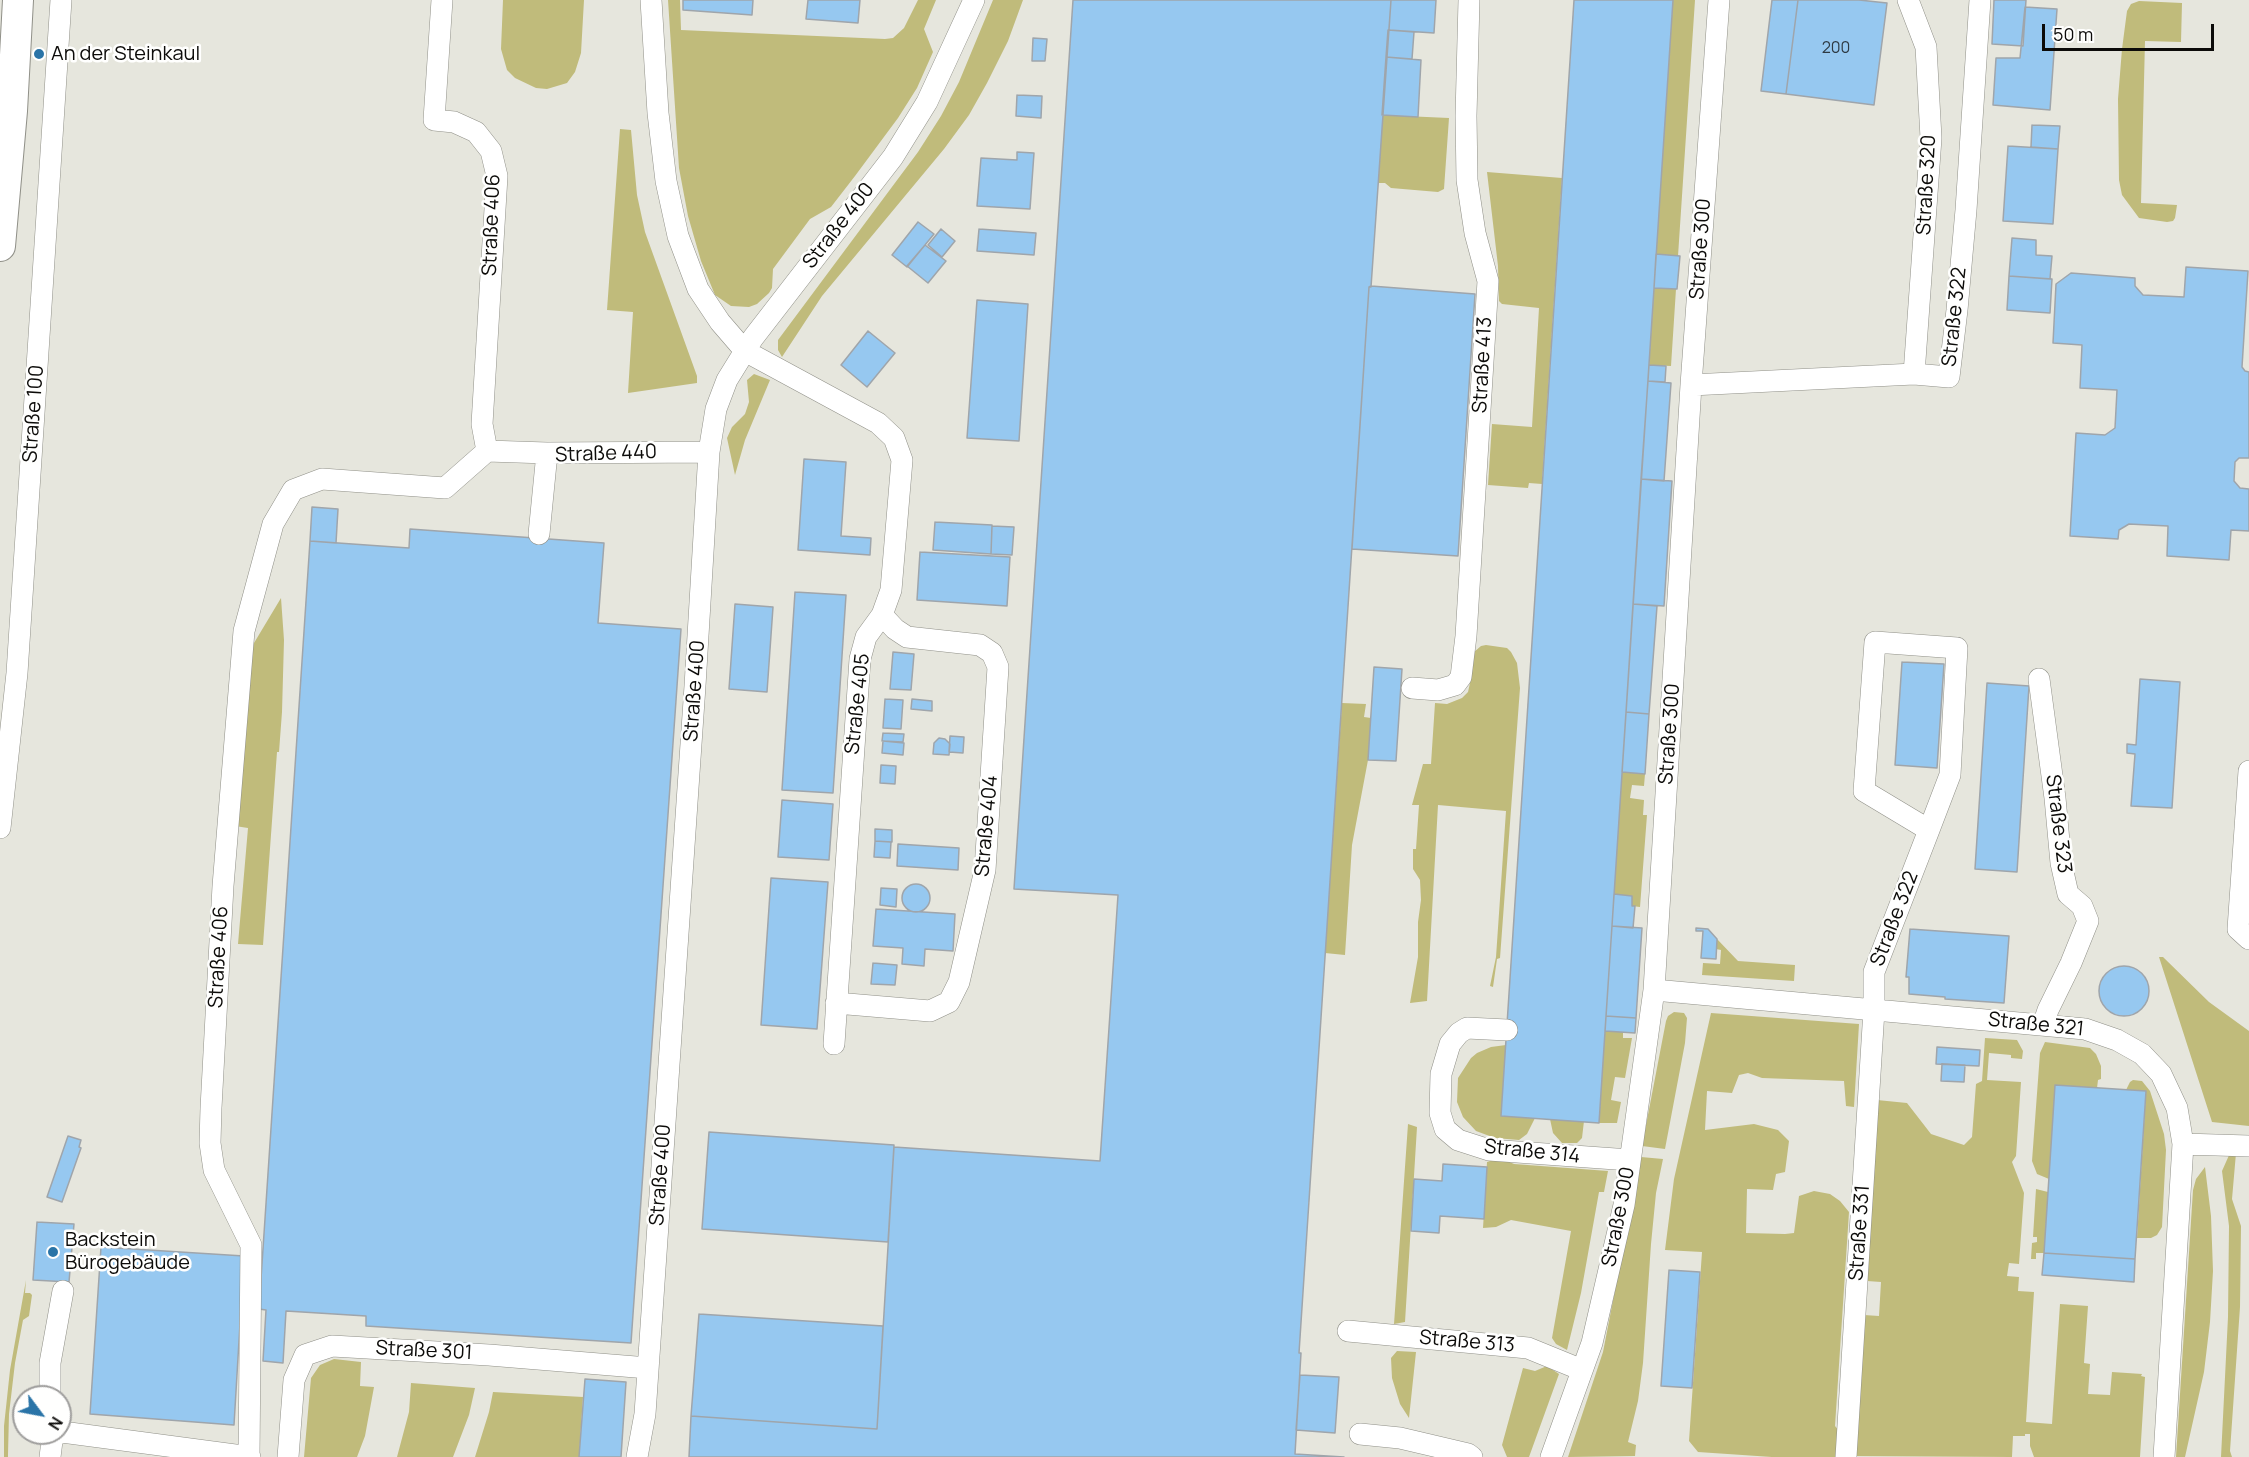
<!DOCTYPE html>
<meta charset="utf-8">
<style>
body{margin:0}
#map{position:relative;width:2249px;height:1457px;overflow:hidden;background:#e6e6dd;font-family:Manrope,sans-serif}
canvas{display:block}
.north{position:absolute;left:12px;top:1385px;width:60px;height:60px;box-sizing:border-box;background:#fffffe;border:2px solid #9e9d9c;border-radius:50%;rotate:122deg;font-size:16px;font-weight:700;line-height:24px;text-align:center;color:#0c0b09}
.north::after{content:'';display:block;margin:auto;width:21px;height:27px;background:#2a74a7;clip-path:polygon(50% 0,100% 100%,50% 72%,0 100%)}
.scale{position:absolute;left:2042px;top:24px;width:172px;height:27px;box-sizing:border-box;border:3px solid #0c0b09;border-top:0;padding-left:8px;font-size:18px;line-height:21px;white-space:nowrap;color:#0c0b09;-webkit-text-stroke:4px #fffffe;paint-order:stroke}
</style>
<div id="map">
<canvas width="2249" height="1457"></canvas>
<div class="north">N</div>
<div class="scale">50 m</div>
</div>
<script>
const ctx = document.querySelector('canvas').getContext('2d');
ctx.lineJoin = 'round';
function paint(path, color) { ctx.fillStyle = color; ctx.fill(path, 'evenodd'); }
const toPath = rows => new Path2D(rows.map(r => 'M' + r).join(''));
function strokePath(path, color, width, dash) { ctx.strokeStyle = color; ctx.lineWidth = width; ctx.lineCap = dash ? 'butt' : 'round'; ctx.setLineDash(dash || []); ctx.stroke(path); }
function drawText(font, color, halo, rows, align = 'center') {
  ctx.font = font + ' Manrope,sans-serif'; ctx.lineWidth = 5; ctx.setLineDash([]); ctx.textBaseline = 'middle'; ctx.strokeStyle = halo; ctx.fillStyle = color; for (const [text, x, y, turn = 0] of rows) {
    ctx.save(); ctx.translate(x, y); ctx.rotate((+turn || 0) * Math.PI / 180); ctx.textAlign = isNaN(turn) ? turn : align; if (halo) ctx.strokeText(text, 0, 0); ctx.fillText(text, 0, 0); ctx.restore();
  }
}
paint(toPath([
 [503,0,584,0,581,53,575,72,567,83,547,89,536,88,515,78,507,70,501,49],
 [668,0,680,0,681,30,885,39,893,38,904,28,918,0,936,0,924,29,933,52,917,88,898,118,855,176,831,207,810,219,773,269,772,288,769,293,757,304,749,307,731,306,715,295,701,261,688,216,679,168],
 [993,0,1023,0,1008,41,987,83,969,115,944,149,822,296,782,357,778,350,778,340,918,152,941,116,959,82],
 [1673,0,1695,0,1678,256,1656,254],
 [2139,1,2182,3,2181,42,2145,41,2141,203,2177,205,2175,218,2173,221,2167,222,2139,218,2122,195,2119,180,2118,99,2122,49,2127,11,2131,4],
 [1382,115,1449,118,1444,189,1438,192,1391,188,1385,183,1378,183],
 [620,129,631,130,637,195,645,232,697,376,697,383,628,393,633,312,607,310],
 [1487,172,1562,178,1542,484,1529,483,1528,488,1488,485,1492,424,1532,427,1539,308,1502,304,1499,301,1498,266],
 [1654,288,1676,289,1671,366,1649,365],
 [754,374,770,380,745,440,735,475,727,438,732,427,745,414,749,402,747,380],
 [281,598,284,640,282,712,279,752,277,752,263,945,238,944,248,828,235,826,248,653],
 [1486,645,1507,648,1511,652,1517,663,1520,688,1500,958,1497,959,1493,987,1490,986,1496,957,1506,811,1438,805,1427,1001,1410,1003,1418,957,1418,922,1421,900,1420,880,1413,869,1413,849,1416,849,1419,805,1412,805,1423,764,1431,764,1435,703,1447,704,1462,698,1468,692,1470,683,1474,652,1481,646],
 [1342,703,1366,704,1364,717,1371,718,1368,760,1352,845,1345,955,1325,953],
 [1622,772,1645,774,1644,786,1632,785,1630,798,1644,800,1643,815,1647,815,1640,907,1632,906,1632,896,1613,894],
 [1717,939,1738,961,1795,965,1794,981,1702,975,1703,963,1720,964,1721,950,1716,949],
 [2159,957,2163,957,2209,1002,2249,1031,2249,1126,2212,1122],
 [1674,1012,1684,1013,1687,1018,1685,1043,1665,1149,1642,1146,1666,1021,1668,1016],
 [1711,1013,1859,1024,1854,1107,1846,1106,1844,1081,1762,1078,1748,1073,1739,1075,1732,1093,1707,1091,1705,1130,1754,1124,1778,1130,1789,1141,1785,1172,1776,1174,1773,1190,1747,1189,1746,1233,1785,1234,1794,1233,1799,1196,1814,1191,1830,1194,1840,1201,1849,1212,1835,1426,1839,1431,1836,1457,1772,1457,1698,1452,1689,1441,1702,1252,1665,1250,1674,1179],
 [1605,1031,1623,1032,1623,1038,1632,1038,1625,1078,1615,1077,1611,1100,1621,1102,1617,1123,1599,1123],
 [1985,1038,2017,1040,2023,1051,2022,1059,2011,1058,2011,1055,1989,1053,1987,1080,2021,1082,2016,1156,2012,1162,2024,1193,2019,1264,2009,1263,2007,1276,2019,1277,2018,1291,2034,1292,2026,1422,2052,1424,2060,1304,2088,1306,2084,1363,2090,1364,2088,1394,2110,1395,2112,1372,2142,1374,2141,1376,2145,1377,2140,1457,2034,1457,2030,1446,2030,1434,2025,1434,2025,1436,2013,1436,2012,1457,1854,1456,1864,1315,1879,1316,1881,1282,1867,1281,1877,1100,1907,1103,1931,1134,1964,1145,1972,1137,1976,1084,1982,1081],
 [2045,1042,2090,1048,2096,1054,2101,1066,2101,1079,2098,1080,2097,1088,2049,1179,2037,1174,2032,1161,2040,1053],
 [1506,1045,1501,1116,1535,1118,1527,1134,1519,1140,1495,1138,1476,1131,1463,1117,1457,1102,1458,1078,1471,1058,1477,1053,1491,1047],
 [2133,1080,2142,1081,2150,1091,2164,1134,2166,1150,2162,1227,2157,1235,2151,1238,2137,1238,2146,1091,2126,1090,2130,1082],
 [1550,1119,1584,1121,1582,1138,1577,1143,1562,1143,1553,1133],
 [1408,1124,1417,1127,1405,1322,1394,1324],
 [2230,1153,2236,1153,2232,1199,2241,1226,2240,1307,2230,1451,2232,1457,2221,1457,2228,1317,2229,1226,2222,1171],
 [1641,1157,1663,1159,1656,1193,1651,1244,1643,1363,1638,1401,1628,1442,1636,1445,1635,1456,1568,1457,1603,1352],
 [1496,1159,1505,1160,1514,1164,1608,1171,1604,1192,1599,1192,1581,1293,1567,1350,1556,1344,1552,1338,1571,1231,1511,1220,1496,1227,1483,1228,1487,1162],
 [2205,1167,2211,1216,2213,1271,2210,1322,2204,1372,2185,1457,2176,1457,2193,1190,2196,1179],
 [2036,1189,2048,1192,2044,1253,2036,1253,2036,1259,2031,1259,2032,1243,2037,1242,2037,1237,2033,1237],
 [26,1280,25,1293,30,1293,32,1295,29,1316,23,1320,15,1363,9,1414,8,1454,8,1457,4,1457,4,1426,10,1370],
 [1397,1351,1416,1352,1409,1418,1400,1404,1392,1378,1391,1358],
 [334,1359,361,1362,360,1386,374,1387,365,1436,357,1457,304,1457,311,1378,320,1365],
 [1547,1366,1559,1374,1529,1457,1507,1457,1502,1445,1523,1368,1535,1371],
 [411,1383,475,1388,469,1415,453,1457,397,1457,409,1412],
 [493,1392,583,1397,579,1457,475,1457,489,1412]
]), '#c0bb7b');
const building = toPath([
 [683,0,753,0,752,15,683,10,683,0],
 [808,0,860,0,858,23,806,19,808,0],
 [1073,0,1391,0,1371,287,1369,287,1299,1353,1301,1353,1295,1454,1344,1457,689,1457,691,1416,877,1429,894,1147,1100,1161,1118,895,1014,889,1073,0],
 [1391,0,1436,0,1434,33,1389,30,1391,0],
 [1574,0,1673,0,1599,1123,1501,1116,1574,0],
 [1772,0,1798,0,1786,94,1761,91,1772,0],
 [1798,0,1859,0,1887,3,1874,105,1786,94,1798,0],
 [1994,0,2026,0,2023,46,1992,44,1994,0],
 [2025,7,2057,9,2050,110,1993,105,1996,58,2020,58,2025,7],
 [1388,30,1414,32,1412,59,1386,57,1388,30],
 [1033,38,1047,39,1045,61,1032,61,1033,38],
 [1386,57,1421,60,1418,117,1382,115,1386,57],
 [1017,95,1042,96,1041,118,1016,116,1017,95],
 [2032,125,2060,126,2058,149,2031,147,2032,125],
 [2008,146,2058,149,2053,224,2003,221,2008,146],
 [1017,152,1034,153,1030,209,977,206,981,158,1017,160,1017,152],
 [918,222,934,234,907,267,892,255,918,222],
 [941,229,955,241,942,257,928,245,941,229],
 [979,229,1036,233,1034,255,977,251,979,229],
 [2012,238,2036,240,2036,255,2052,256,2050,279,2009,276,2012,238],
 [925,245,946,261,928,283,907,266,925,245],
 [1656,254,1680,256,1677,289,1654,288,1656,254],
 [2186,267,2248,271,2242,367,2245,371,2249,372,2249,458,2239,458,2235,462,2234,481,2240,488,2249,489,2249,531,2231,530,2229,560,2167,556,2168,526,2129,524,2119,530,2118,539,2070,536,2076,433,2105,435,2115,428,2117,390,2080,388,2082,345,2053,343,2056,284,2071,273,2135,278,2135,286,2143,295,2184,297,2186,267],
 [2009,276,2052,279,2050,313,2007,310,2009,276],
 [1371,286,1475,294,1458,556,1352,549,1369,287,1371,286],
 [977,300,1028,304,1019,441,967,438,977,300],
 [868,331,895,353,867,387,841,365,868,331],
 [1649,365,1666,366,1665,382,1648,381,1649,365],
 [1648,381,1671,383,1664,481,1641,479,1648,381],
 [804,459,846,462,841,536,871,538,870,555,798,550,804,459],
 [1641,479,1672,481,1664,606,1633,604,1641,479],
 [312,507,338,509,336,543,310,541,312,507],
 [935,522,992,525,991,554,933,550,935,522],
 [992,526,1014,527,1012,555,991,554,992,526],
 [410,529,604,543,598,623,681,629,631,1343,366,1326,366,1316,286,1311,283,1363,263,1361,266,1310,259,1309,310,541,409,548,410,529],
 [920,552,1010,557,1007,606,917,600,920,552],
 [795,592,846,595,833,793,782,790,795,592],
 [735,604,773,607,767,692,729,689,735,604],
 [1633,604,1657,606,1649,714,1626,712,1633,604],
 [893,652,914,654,911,690,890,689,893,652],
 [1902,662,1944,664,1937,768,1895,765,1902,662],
 [1374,667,1402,669,1396,761,1368,760,1374,667],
 [2140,679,2180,682,2172,808,2131,806,2135,754,2127,753,2127,744,2136,745,2140,679],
 [1987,683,2029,686,2017,872,1975,869,1987,683],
 [885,699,903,700,901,729,883,728,885,699],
 [912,699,932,701,932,711,911,709,912,699],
 [1626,712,1649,714,1645,774,1622,772,1626,712],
 [883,733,904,734,903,742,882,741,883,733],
 [950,736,964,737,963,753,949,752,950,736],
 [939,738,945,739,950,744,949,755,933,754,934,743,939,738],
 [883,741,904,743,903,755,882,753,883,741],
 [881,765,896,766,895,784,880,783,881,765],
 [782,800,833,804,829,860,778,857,782,800],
 [875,829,892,830,892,842,875,841,875,829],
 [875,841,891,842,890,858,874,857,875,841],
 [898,844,959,848,958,870,897,866,898,844],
 [771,878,828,882,817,1029,761,1025,771,878],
 '902 898a14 14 0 1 1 28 0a14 14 0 1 1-28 0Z',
 [881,888,897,889,896,907,880,905,881,888],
 [1614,894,1632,896,1632,906,1635,906,1633,928,1612,926,1614,894],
 [876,909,955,914,953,951,925,949,924,966,902,964,903,948,873,946,876,909],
 [1612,926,1642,928,1636,1018,1606,1016,1612,926],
 [1696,928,1708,929,1717,939,1716,959,1701,958,1703,931,1696,931,1696,928],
 [1910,929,2009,936,2004,1003,1945,999,1945,997,1909,994,1909,977,1906,977,1910,929],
 [873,963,897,965,895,985,871,984,873,963],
 '2099 991a25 25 0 1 1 50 0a25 25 0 1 1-50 0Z',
 [1606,1016,1636,1018,1635,1033,1605,1031,1606,1016],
 [1937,1047,1980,1050,1979,1066,1936,1064,1937,1047],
 [1942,1064,1965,1065,1964,1082,1941,1081,1942,1064],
 [2055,1085,2146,1091,2135,1259,2044,1253,2055,1085],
 [709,1132,894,1145,888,1242,702,1229,709,1132],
 [68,1136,81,1140,79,1147,81,1148,62,1202,47,1197,68,1136],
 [1443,1164,1487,1167,1484,1219,1440,1216,1439,1233,1411,1231,1414,1179,1442,1181,1443,1164],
 [37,1222,74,1224,69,1282,33,1280,37,1222],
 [101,1247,244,1256,234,1425,90,1414,101,1247],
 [2044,1253,2135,1259,2134,1282,2042,1275,2044,1253],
 [1669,1270,1700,1272,1692,1388,1661,1386,1669,1270],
 [699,1314,883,1326,877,1429,691,1416,699,1314],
 [1300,1375,1339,1377,1335,1433,1296,1430,1300,1375],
 [585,1379,626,1382,621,1457,579,1457,585,1379]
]);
paint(building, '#96c8f0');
strokePath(building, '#9fa5ab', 1.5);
const minor = toPath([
 [442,0,434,120,454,122,476,132,491,151,497,176,482,424,487,451],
 [651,0,658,113,666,181,678,236,698,289,720,322,745,351,878,423,894,438,902,460,891,590,882,615,866,637,860,659,834,1044],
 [1908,0,1926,47,1931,138,1914,374],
 [1691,385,1914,374,1949,377,1957,310,1966,210,1980,0],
 [539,534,547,453],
 [2039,679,2055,798,2061,863,2068,894,2082,906,2088,921,2071,963,2048,1010,2043,1025],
 [1412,688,1438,690,1455,685,1461,677,1466,636,1488,281,1475,233,1467,180,1466,116,1469,0],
 [2249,771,2238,929,2249,939],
 [0,828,17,673,61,0],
 [1654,990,2085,1029,2117,1040,2142,1054,2161,1074,2177,1108,2183,1144,2164,1457],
 [836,1003,930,1011,949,1002,959,982,985,870,998,667,992,653,980,645,907,637,895,629,882,615],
 [1507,1030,1467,1028,1459,1033,1450,1044,1441,1074,1440,1113,1445,1129,1458,1140,1489,1150,1630,1160],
 [2183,1144,2249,1146],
 [1348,1331,1528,1348,1582,1370],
 [50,1397,50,1363,63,1291],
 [1360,1434,1400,1438,1468,1454,1472,1457],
 [54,1436,62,1432,250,1457],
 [50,1457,53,1433],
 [249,1457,251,1245,214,1170,210,1143,211,1108,223,886,244,631,273,524,293,490,322,479,445,488,487,451,547,453,709,452],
 [288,1457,294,1380,305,1355,332,1346,489,1355,648,1368],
 [637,1457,645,1414,695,686,709,452,716,409,727,380,753,338,893,157,927,102,974,0],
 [1551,1457,1592,1343,1624,1205,1654,990,1691,385,1719,0],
 [1846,1457,1874,1010,1874,972,1929,830,1950,775,1957,648,1875,642,1864,791,1929,830]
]);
const secondary = toPath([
 [0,246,12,111,18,0]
]);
strokePath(minor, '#909088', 22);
strokePath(secondary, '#909088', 32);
strokePath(minor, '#fff', 21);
strokePath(secondary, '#fff', 30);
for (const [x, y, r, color] of [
 [39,54,6,"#2a74a7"],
 [53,1252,6,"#2a74a7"]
]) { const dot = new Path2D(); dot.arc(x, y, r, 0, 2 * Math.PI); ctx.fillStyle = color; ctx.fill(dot); strokePath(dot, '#fffffe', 2); }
drawText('16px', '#2e3a43', null, [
 ["200",1836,49]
]);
drawText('20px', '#0c0b09', '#fffffe', [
 ["An der Steinkaul",51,54],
 ["Backstein",65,1240],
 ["Bürogebäude",65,1263]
], 'left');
drawText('20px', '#0c0b09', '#fffffe', [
 ["Straße 320",1927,185,-87],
 ["Straße 406",492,225,-88],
 ["Straße 400",839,226,-52],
 ["Straße 300",1701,249,-86],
 ["Straße 322",1955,317,-84],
 ["Straße 413",1483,365,-87],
 ["Straße 100",34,414,-86],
 ["Straße 440",606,454,-2],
 ["Straße 400",695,691,-86],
 ["Straße 405",858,704,-84],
 ["Straße 300",1670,734,-86],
 ["Straße 323",2058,824,83],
 ["Straße 404",987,826,-85],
 ["Straße 322",1895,919,-69],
 ["Straße 406",219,957,-87],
 ["Straße 321",2036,1025,6],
 ["Straße 314",1532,1152,6],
 ["Straße 400",661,1175,-86],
 ["Straße 300",1619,1217,-79],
 ["Straße 331",1860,1233,-86],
 ["Straße 313",1467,1342,5],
 ["Straße 301",424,1351,3]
]);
</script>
